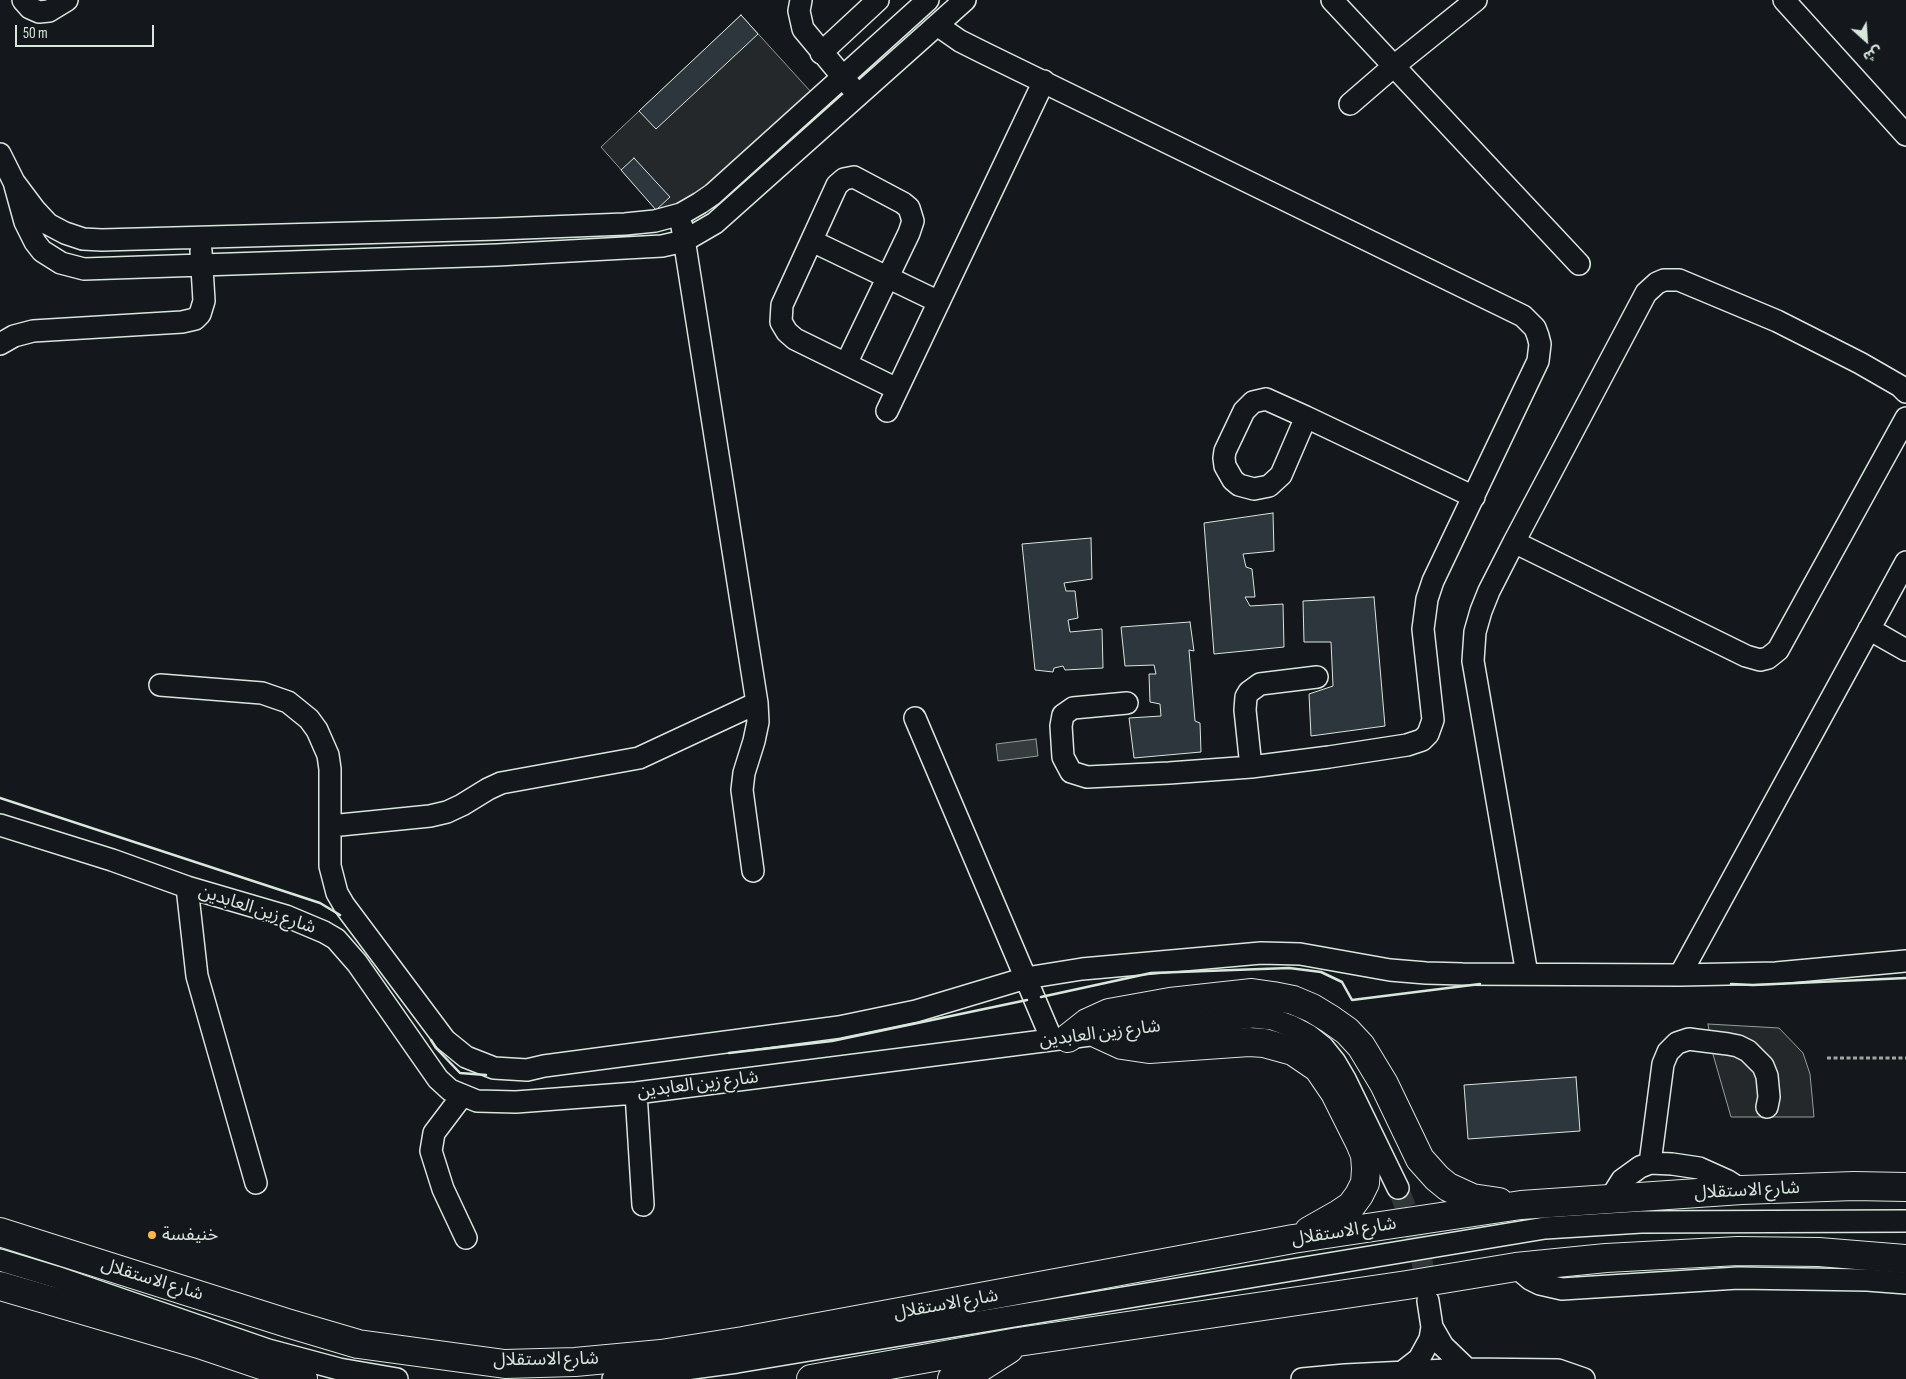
<!DOCTYPE html>
<meta charset="utf-8">
<style>
body{margin:0}
#map{position:relative;width:1906px;height:1379px;overflow:hidden;background:#14181c;font-family:"Sofia Sans Condensed","Noto Sans Arabic",sans-serif}
canvas{display:block}
.north{position:absolute;left:1841px;top:15px;width:50px;height:50px;-webkit-text-stroke:4px #14181c;paint-order:stroke;rotate:154deg;font-size:14px;font-weight:700;line-height:20px;text-align:center;color:#d8e6dc}
.north::after{content:'';display:block;margin:auto;width:18px;height:22px;background:#d8e6dc;clip-path:polygon(50% 0,100% 100%,50% 72%,0 100%)}
.scale{position:absolute;left:15px;top:25px;width:139px;height:22px;box-sizing:border-box;border:2px solid #d8e6dc;border-top:0;padding-left:6px;font-size:15px;line-height:18px;white-space:nowrap;color:#d8e6dc;-webkit-text-stroke:4px #14181c;paint-order:stroke}
</style>
<div id="map">
<canvas width="1906" height="1379"></canvas>
<div class="north">ش</div>
<div class="scale">50 m</div>
</div>
<script>
const ctx = document.querySelector('canvas').getContext('2d');
ctx.lineJoin = 'round';
function paint(path, color) { ctx.fillStyle = color; ctx.fill(path, 'evenodd'); }
const toPath = rows => new Path2D(rows.map(r => 'M' + r).join(''));
function strokePath(path, color, width, dash) { ctx.strokeStyle = color; ctx.lineWidth = width; ctx.lineCap = dash ? 'butt' : 'round'; ctx.setLineDash(dash || []); ctx.stroke(path); }
function drawText(font, color, halo, rows, align = 'center') {
  ctx.font = font + ' "Sofia Sans Condensed","Noto Sans Arabic",sans-serif'; ctx.lineWidth = 4; ctx.setLineDash([]); ctx.textBaseline = 'middle'; ctx.strokeStyle = halo; ctx.fillStyle = color; for (const [text, x, y, turn = 0] of rows) {
    ctx.save(); ctx.translate(x, y); ctx.rotate((+turn || 0) * Math.PI / 180); ctx.textAlign = isNaN(turn) ? turn : align; if (halo) ctx.strokeText(text, 0, 0); ctx.fillText(text, 0, 0); ctx.restore();
  }
}
const parking = toPath([
 [741,15,811,92,701,192,661,215,601,147,741,15],
 [1708,1024,1779,1028,1803,1053,1810,1074,1814,1117,1731,1117,1712,1051,1708,1024]
]);
paint(parking, '#24282b');
strokePath(parking, '#939e99', 1);
const water = toPath([
 [1036,739,1038,756,998,761,996,744,1036,739]
]);
paint(water, '#363b3e');
strokePath(water, '#939e99', 1);
const building = toPath([
 [741,15,758,34,656,129,639,111,741,15],
 [634,158,670,197,656,210,621,170,634,158],
 [1273,513,1274,551,1243,554,1246,567,1252,569,1255,597,1245,597,1250,606,1283,604,1284,647,1214,654,1204,523,1273,513],
 [1091,538,1092,579,1064,583,1066,591,1075,591,1078,618,1068,620,1070,632,1102,629,1103,668,1065,670,1063,666,1054,668,1053,672,1035,670,1022,544,1091,538],
 [1374,597,1385,726,1311,736,1309,694,1333,686,1331,642,1304,642,1303,601,1374,597],
 [1190,622,1194,651,1189,650,1195,721,1200,723,1201,752,1134,758,1129,718,1161,716,1160,704,1150,702,1149,674,1156,674,1154,665,1125,666,1121,627,1190,622],
 [1576,1077,1580,1131,1468,1139,1464,1085,1576,1077]
]);
paint(building, '#2c363c');
strokePath(building, '#d8e6dc', 1);
strokePath(toPath([
 [1398,1188,1415,1232,1421,1254,1427,1295]
]), '#313739', 21, [21, 11]);
const minor = toPath([
 [23,0,30,8,39,12,49,11,67,0],
 [801,0,799,11,803,29,852,88],
 [1332,0,1579,264],
 [1784,0,1906,135],
 [937,25,960,41,984,53,1523,316,1535,328,1538,336,1540,344,1538,361,1433,581,1427,599,1423,629,1433,720,1428,734,1422,740,1407,745,1329,757,1251,767,1169,773,1087,777,1071,772,1063,757,1061,726,1063,715,1073,708,1127,703],
 [821,53,878,0],
 [1350,104,1394,66,1476,0],
 [0,154,14,182,35,210,48,224,65,233,83,239,102,240,497,229,625,224,655,221,681,214,700,203,713,194,928,0],
 [14,182,25,222,35,242,42,251,61,263,84,269,497,255,662,246,684,241,715,223,965,0],
 [682,226,757,703,758,722,754,741,744,773,742,790,753,871],
 [812,241,939,302],
 [0,344,14,336,33,331,182,322,195,319,200,314,204,301,201,251],
 [846,364,909,233,913,221,909,208,903,203,854,177,844,179,837,185,782,305,781,322,787,332,795,339,897,389],
 [1906,392,1900,386,1860,363,1777,321,1679,280,1664,280,1657,283,1646,293,1514,542,1746,656,1760,660,1768,658,1778,650,1906,418],
 [1266,399,1306,417,1281,475,1269,486,1254,489,1239,485,1233,480,1225,466,1224,458,1225,451,1244,411,1253,402,1266,399],
 [887,411,1044,81],
 [1306,417,1474,497],
 [1514,542,1489,591,1481,611,1475,632,1473,661,1527,974],
 [1869,629,1906,650],
 [160,685,262,693,288,702,309,719,317,730,328,755,330,769,330,866,337,893,344,905,445,1040,466,1057,494,1068,527,1070,544,1066,839,1027,916,1011,1026,978,1082,969,1261,953,1300,954,1390,970,1426,973,1463,974,1680,975,1776,973,1906,961],
 [915,718,1052,1040],
 [1251,767,1245,710,1246,697,1249,692,1260,684,1317,677],
 [0,825,112,860,187,887,286,916,324,932,336,939,357,963,438,1079,450,1090,477,1101,516,1102,636,1093,1098,1034,1253,1017,1272,1019,1291,1026,1308,1035,1323,1047,1335,1062,1345,1079,1398,1188],
 [330,826,430,816,447,812,462,805,488,789,501,783,639,758,757,703],
 [187,887,197,976,256,1183],
 [1680,975,1906,562],
 [636,1093,643,1205],
 [462,1096,434,1133,431,1151,443,1189,466,1238],
 [1650,1163,1663,1064,1668,1052,1677,1043,1689,1039,1696,1040,1728,1044,1738,1046,1748,1051,1763,1066,1767,1076,1769,1097,1767,1107],
 [1610,1199,1622,1180,1640,1167,1650,1163,1672,1164,1699,1168,1728,1181,1742,1190],
 [0,1260,56,1277,268,1350,339,1369,397,1379],
 [1516,1267,1530,1279,1540,1284,1562,1289,1738,1278,1867,1280,1906,1283],
 [1432,1327,1443,1346,1467,1369],
 [1401,1373,1419,1359,1430,1339,1432,1327,1428,1301],
 [613,1379,737,1362,1545,1228,1641,1222,1906,1221],
 [1302,1379,1345,1375,1467,1369,1558,1370,1584,1379]
]);
const highway = toPath([
 [1098,1034,1122,1045,1149,1049,1249,1042,1264,1043,1293,1051,1318,1068,1335,1093,1360,1143,1365,1155,1366,1169,1365,1183,1359,1195,1351,1206,1339,1214,1309,1231],
 [1068,1038,1087,1023,1109,1013,1170,1002,1252,993,1273,996,1293,1000,1312,1008,1330,1019,1347,1031,1361,1046,1384,1084,1420,1159,1437,1178,1448,1187,1472,1198,1499,1202],
 [0,1232,287,1323,358,1344,505,1364,575,1362,661,1354,743,1341,1293,1239,1521,1205,1742,1190,1854,1186,1906,1187],
 [0,1286,199,1344,303,1379],
 [811,1379,1018,1342,1407,1285,1516,1267,1606,1258,1738,1251,1819,1252,1906,1259],
 [952,1379,976,1370,1009,1349]
]);
strokePath(minor, '#d8e6dc', 24);
strokePath(highway, '#d8e6dc', 30);
strokePath(toPath([
 [1827,1058,1906,1058]
]), '#9da8a2', 3, [4, 2.5]);
strokePath(minor, '#14181c', 21);
strokePath(highway, '#14181c', 28);
strokePath(toPath([
 [0,798,320,903,340,915],
 [1731,984,1753,985,1906,978],
 [1041,997,1151,973,1289,968,1321,972,1342,982,1352,1000,1480,984],
 [431,1040,436,1048,460,1073,486,1075],
 [729,1053,832,1041,1027,1000]
]), '#d8e6dc', 2.5);
for (const [x, y, r, color] of [
 [152,1235,5,"#ffb74d"]
]) { const dot = new Path2D(); dot.arc(x, y, r, 0, 2 * Math.PI); ctx.fillStyle = color; ctx.fill(dot); strokePath(dot, '#14181c', 2); }
drawText('18px', '#d8e6dc', '#14181c', [
 ["شارع زين العابدين",257,910,18],
 ["شارع زين العابدين",1100,1034,-7],
 ["شارع زين العابدين",698,1085,-7],
 ["شارع الاستقلال",1747,1191,-3],
 ["شارع الاستقلال",1344,1232,-9],
 ["شارع الاستقلال",152,1280,17],
 ["شارع الاستقلال",946,1305,-10],
 ["شارع الاستقلال",546,1360,-1]
]);
drawText('18px', '#d8e6dc', '#14181c', [
 ["خنيفسة",162,1235]
], 'left');
</script>
